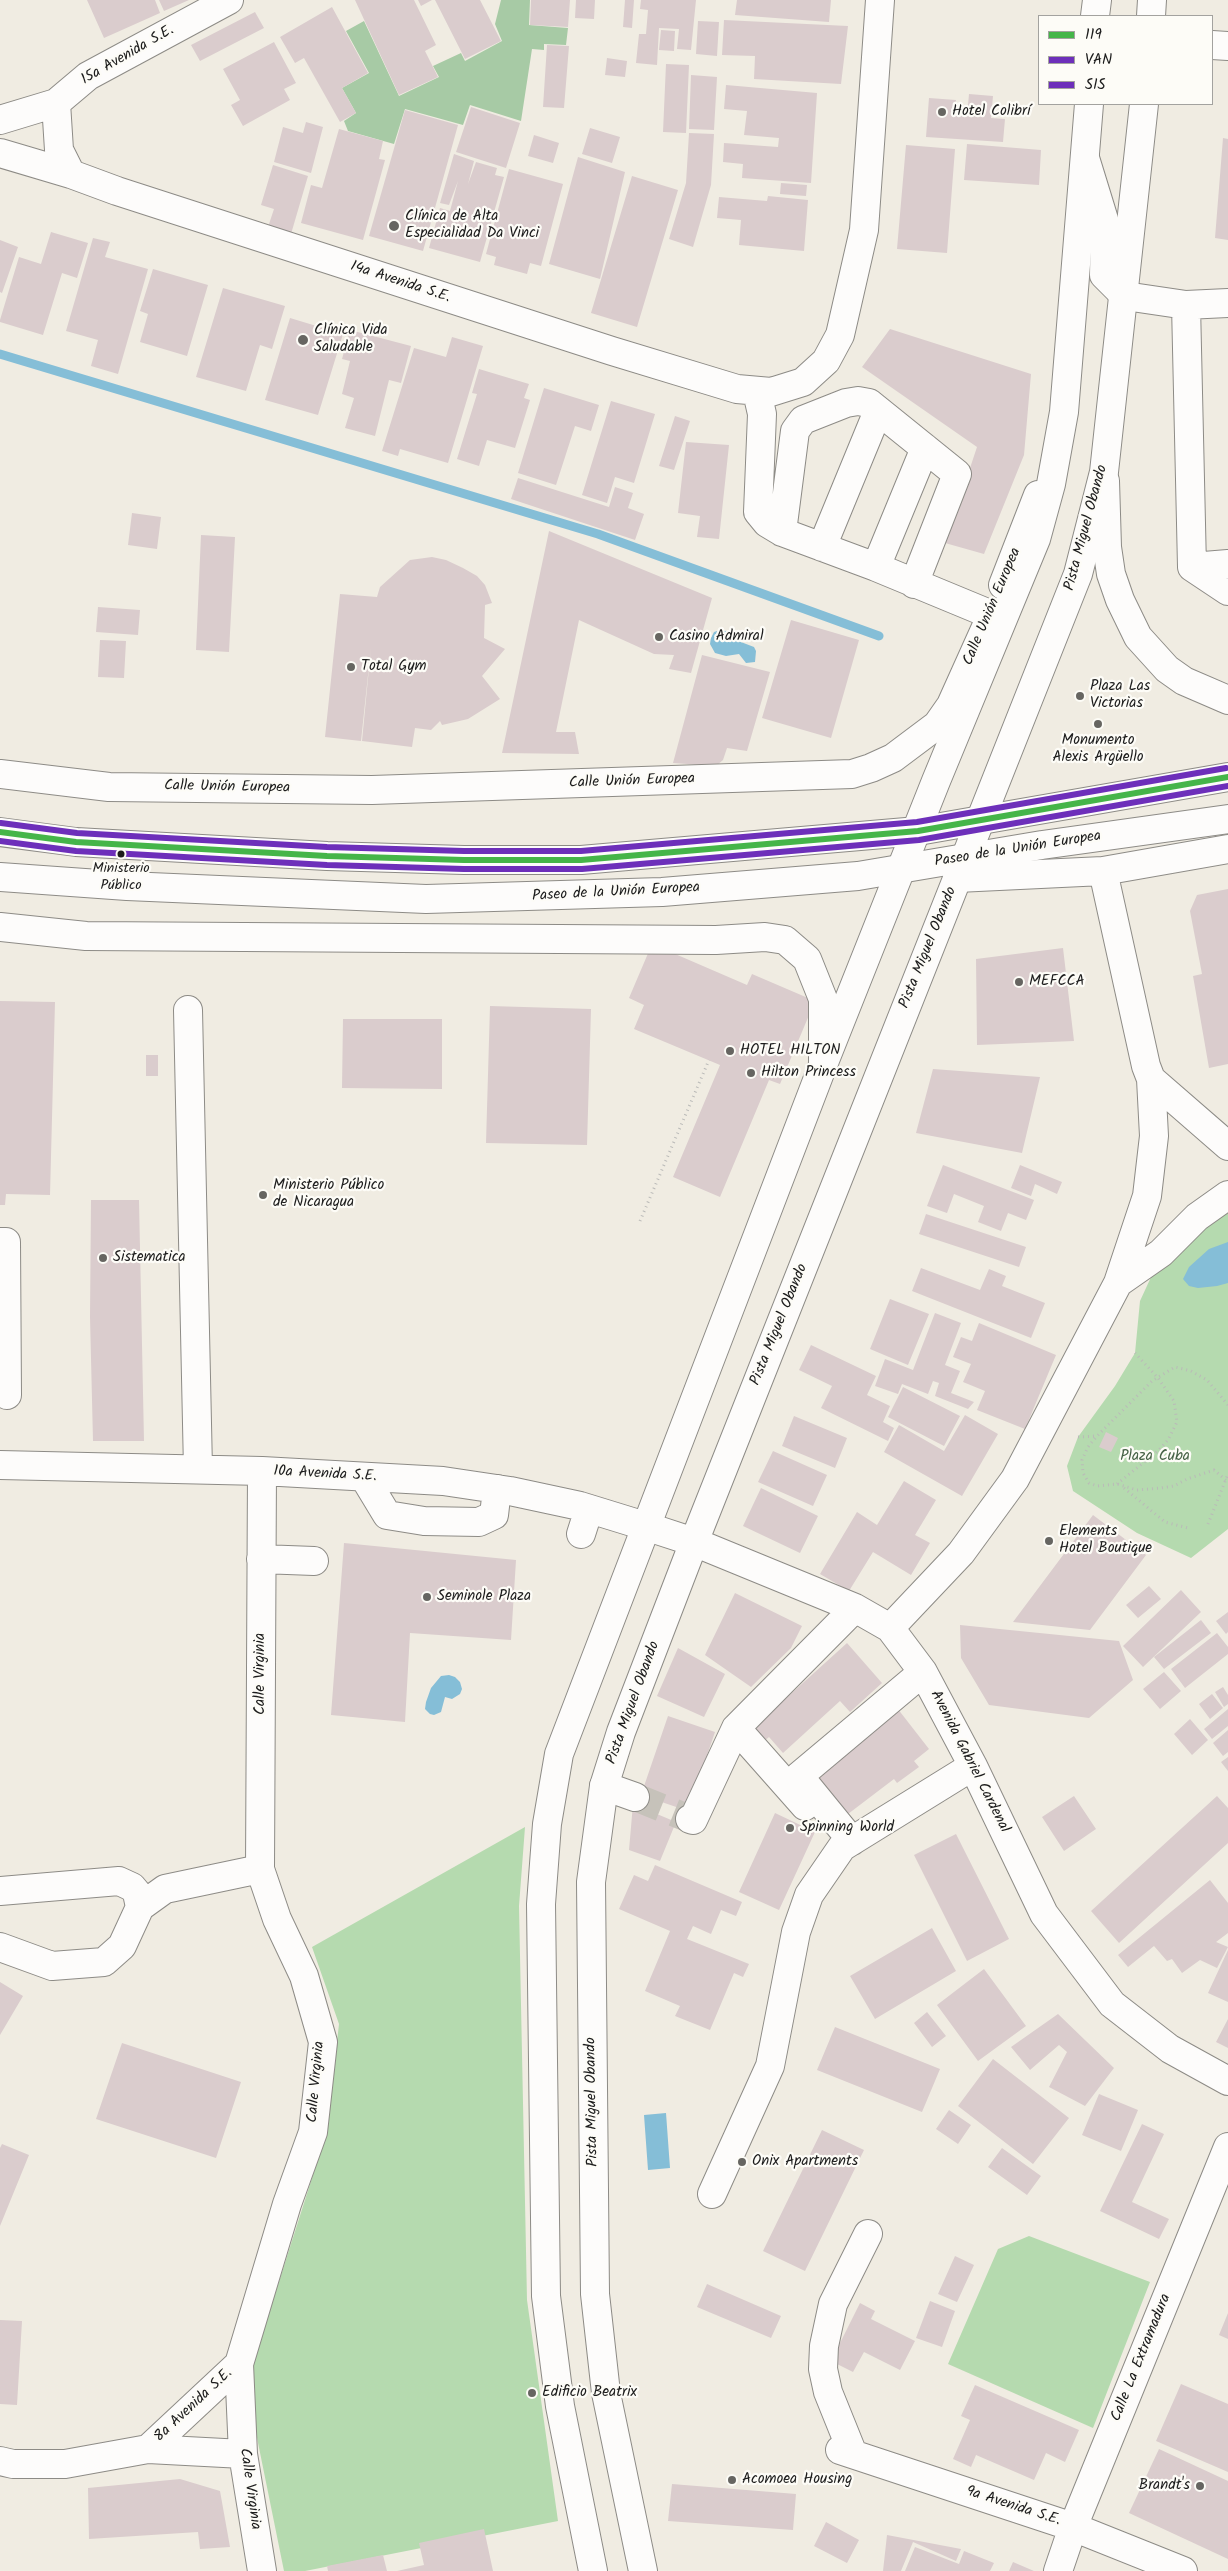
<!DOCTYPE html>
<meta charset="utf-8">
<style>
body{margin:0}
#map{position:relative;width:1228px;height:2571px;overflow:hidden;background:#f0ece2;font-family:Kalam,sans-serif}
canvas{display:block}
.legend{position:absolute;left:1038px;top:15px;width:175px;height:90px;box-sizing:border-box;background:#fdfcf7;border:1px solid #a3a29f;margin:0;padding:6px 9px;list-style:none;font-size:15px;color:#1c1c1c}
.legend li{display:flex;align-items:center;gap:10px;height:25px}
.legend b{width:25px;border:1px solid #a3a29f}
</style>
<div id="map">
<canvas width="1228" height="2571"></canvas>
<ul class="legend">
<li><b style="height:6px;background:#45b549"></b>119</li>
<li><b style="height:6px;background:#6d2fba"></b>VAN</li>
<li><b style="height:6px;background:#6d2fba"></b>SIS</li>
</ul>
</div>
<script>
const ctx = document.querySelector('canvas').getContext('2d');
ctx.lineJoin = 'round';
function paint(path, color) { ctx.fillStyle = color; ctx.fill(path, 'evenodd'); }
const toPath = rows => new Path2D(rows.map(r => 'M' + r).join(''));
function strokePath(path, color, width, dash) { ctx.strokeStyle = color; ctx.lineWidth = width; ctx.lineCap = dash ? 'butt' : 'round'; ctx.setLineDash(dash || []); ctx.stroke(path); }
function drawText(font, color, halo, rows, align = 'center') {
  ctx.font = font + ' Kalam,sans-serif'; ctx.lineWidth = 4.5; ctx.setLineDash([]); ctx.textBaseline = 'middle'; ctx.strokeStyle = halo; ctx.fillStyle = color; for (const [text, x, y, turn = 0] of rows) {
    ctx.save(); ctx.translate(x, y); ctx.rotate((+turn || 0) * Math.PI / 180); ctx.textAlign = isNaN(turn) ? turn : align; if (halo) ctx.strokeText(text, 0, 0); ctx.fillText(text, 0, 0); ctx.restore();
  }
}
paint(toPath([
 [1228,1200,1228,1529,1191,1558,1137,1533,1073,1491,1067,1466,1078,1437,1115,1386,1135,1353,1140,1301,1152,1275],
 [525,1827,519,1906,527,2300,558,2521,305,2571,284,2571,254,2423,254,2360,327,2131,339,2024,312,1947],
 [1029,2236,1150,2282,1093,2428,948,2364,998,2249]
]), '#b5daaf');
paint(toPath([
 [501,0,530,0,529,25,568,28,566,45,544,44,544,50,532,49,521,121,470,105,463,125,405,109,394,144,348,131,344,121,356,113,342,88,369,73,346,31,364,21,399,96,439,77,433,66,461,53,465,61,502,41,495,24]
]), '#a7caa5');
paint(toPath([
 [720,630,731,632,733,639,754,647,756,651,755,662,746,663,739,654,726,656,715,653,710,644,711,638,714,632],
 [1228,1242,1228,1283,1217,1286,1198,1288,1189,1286,1183,1279,1189,1267,1209,1249],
 [449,1675,455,1677,460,1682,462,1689,460,1694,452,1699,445,1697,441,1712,434,1715,430,1714,425,1709,426,1702,431,1688,441,1676],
 [666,2113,670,2168,648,2170,644,2115]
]), '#85bed7');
strokePath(toPath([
 [0,354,598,534,879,636]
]), '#85bed7', 9);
paint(toPath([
 [87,0,155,0,160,13,104,38],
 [159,0,189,0,164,11],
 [355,0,414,0,436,45,425,51,438,77,399,95],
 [418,0,432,0,421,6],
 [435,0,480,0,501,41,465,59],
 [531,0,570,0,568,27,530,25],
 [576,0,595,0,594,19,575,18],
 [625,0,634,0,632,28,623,27],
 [641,0,696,0,691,50,677,49,679,29,659,28,657,65,636,63,639,34,646,34,648,10,640,9],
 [737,0,831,0,829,22,735,15],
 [332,7,368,73,342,88,356,113,340,122,304,58,295,63,280,37],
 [255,12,264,28,200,61,191,45],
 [724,20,848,26,841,84,754,79,755,56,722,55],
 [698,21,719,22,717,56,696,54],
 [661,30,675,31,674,51,659,50],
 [274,42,296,83,284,89,290,100,243,126,231,105,240,100,223,69],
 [547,45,569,46,564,108,543,107],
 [607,58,627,61,625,77,605,75],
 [666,64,689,65,686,133,663,132],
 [691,75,717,77,714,130,689,129],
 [726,85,817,93,811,183,742,178,743,164,723,162,724,143,778,147,779,138,744,135,747,111,724,109],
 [969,94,993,96,991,118,1005,119,1003,142,926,137,929,98,956,100,954,114,967,116],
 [471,107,520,123,506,168,456,152],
 [405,110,458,125,423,251,369,236],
 [306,122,323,127,311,173,274,162,283,127,303,133],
 [590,128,620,137,612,163,582,154],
 [339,129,383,141,379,159,385,160,363,240,301,223,311,185,322,188],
 [689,133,714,134,711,185,693,247,669,239,686,183],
 [534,135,559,143,553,163,528,156],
 [1223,138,1228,139,1228,240,1215,238],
 [967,144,1041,150,1039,185,964,180],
 [906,145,955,149,947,253,897,249],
 [454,154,474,161,468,184,476,162,497,168,495,175,504,177,480,262,429,248,440,208,450,211,458,181,449,205,440,203],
 [578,157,625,172,600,279,549,264],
 [273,165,308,176,291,234,268,227,274,209,261,205],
 [509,169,563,184,541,266,530,263,527,274,494,265,496,257,486,254],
 [632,176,678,190,637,327,591,313],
 [781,183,807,185,806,196,780,194],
 [768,196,808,200,804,251,739,245,741,220,717,218,719,197,767,201],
 [51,232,88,243,77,278,62,273,43,335,0,322,0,320,19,257,41,264],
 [93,238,110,242,105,257,148,269,118,374,91,366,98,340,66,331],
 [0,240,18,247,2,293,0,292],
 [153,269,208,285,187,356,140,342,148,314,140,311],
 [223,288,285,306,272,349,260,345,246,391,196,377],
 [290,318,343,334,318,415,265,400],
 [890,329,1031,374,1024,455,984,554,945,543,977,447,862,367],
 [350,330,411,346,401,383,389,380,375,436,345,428,354,398,342,394,350,361,342,359],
 [452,337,483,346,448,463,400,449,398,456,382,451,414,348,446,357],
 [479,369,529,384,524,398,530,400,515,448,487,440,479,466,457,459,477,394,472,393],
 [544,388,599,405,591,431,575,426,556,485,518,473],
 [611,401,655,414,634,483,615,477,607,503,582,495],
 [675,416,690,421,674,470,659,466],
 [686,442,729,445,719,539,697,537,700,516,678,513],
 [518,478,609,507,615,487,633,493,628,508,644,514,635,540,511,499],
 [132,513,161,517,157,549,128,545],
 [549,531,712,598,691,673,669,669,674,655,654,654,579,620,556,732,575,732,579,754,502,753],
 [201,535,235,537,229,652,196,650],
 [432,557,446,560,463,568,477,576,485,585,492,603,485,605,484,638,505,649,482,676,500,699,468,719,442,725,440,721,431,730,415,728,412,747,362,741,371,647,361,741,325,737,340,594,377,597,380,587,410,560],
 [98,607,140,610,138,635,96,632],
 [791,620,859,640,831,738,762,718],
 [100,640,126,641,124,678,98,677],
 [702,655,770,672,747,751,727,748,723,760,716,766,673,763],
 [1228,889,1228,1064,1209,1068,1193,976,1202,974,1190,911,1197,895],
 [652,944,747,985,752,974,815,1001,780,1084,769,1080,720,1197,673,1177,720,1065,634,1029,644,1005,629,998],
 [1063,948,1074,1041,977,1045,976,959],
 [0,1001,55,1002,50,1195,6,1194,5,1205,0,1205],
 [490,1006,591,1009,587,1145,486,1143],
 [343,1019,442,1019,442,1089,342,1088],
 [146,1055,158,1055,158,1076,146,1076],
 [933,1069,1040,1077,1022,1153,916,1133],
 [943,1165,1034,1200,1026,1220,1008,1213,1001,1231,978,1222,984,1206,954,1194,947,1213,927,1206],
 [1020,1165,1062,1182,1057,1194,1035,1184,1031,1196,1011,1188],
 [91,1200,139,1200,144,1441,93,1441,90,1317],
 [926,1214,1026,1247,1019,1267,919,1234],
 [921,1268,980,1290,989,1269,1006,1276,1002,1286,1045,1303,1031,1338,912,1291],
 [890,1299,929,1314,908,1365,870,1349],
 [935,1313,961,1323,945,1365,960,1371,951,1393,974,1402,968,1409,935,1396,939,1383,933,1381,928,1394,902,1384,898,1394,875,1386,885,1359,913,1370],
 [979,1323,1056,1355,1025,1429,977,1410,985,1391,963,1382,971,1364,953,1357,961,1337,972,1341],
 [811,1345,876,1376,867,1395,890,1406,883,1422,894,1428,888,1441,821,1408,832,1386,799,1370],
 [903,1387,960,1416,944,1446,888,1417],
 [965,1415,998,1434,962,1496,884,1452,899,1425,944,1451],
 [794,1416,847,1438,835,1468,782,1446],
 [1106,1432,1118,1438,1111,1452,1099,1447],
 [773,1451,827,1475,813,1506,758,1482],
 [904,1481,936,1500,915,1535,930,1543,911,1575,873,1552,849,1591,820,1574,857,1512,877,1525],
 [761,1488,818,1516,800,1553,743,1526],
 [1093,1515,1146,1555,1090,1630,1013,1622],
 [344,1543,516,1560,511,1640,410,1633,405,1722,331,1715],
 [1149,1586,1161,1599,1138,1618,1126,1605],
 [1181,1590,1201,1612,1143,1667,1123,1646],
 [735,1593,802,1626,791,1648,751,1687,705,1655],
 [1228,1612,1228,1632,1226,1634,1216,1621],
 [1201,1620,1211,1633,1164,1669,1154,1657],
 [960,1625,1119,1641,1133,1680,1089,1718,989,1705,961,1658],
 [1217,1633,1228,1647,1228,1654,1185,1688,1171,1669],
 [847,1643,882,1683,850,1712,840,1701,783,1753,769,1737,762,1743,751,1730],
 [678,1648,725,1674,704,1717,657,1696],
 [1164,1672,1181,1691,1160,1709,1143,1689],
 [1223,1687,1228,1695,1228,1704,1224,1707,1215,1692],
 [1212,1694,1223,1708,1210,1719,1199,1704],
 [894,1704,929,1749,914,1761,919,1767,897,1783,894,1779,848,1814,817,1775],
 [1228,1709,1228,1726,1212,1739,1204,1729],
 [668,1716,715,1732,688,1811,641,1795],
 [1190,1719,1208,1740,1192,1755,1174,1734],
 [1228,1730,1228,1752,1223,1756,1213,1743],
 [1228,1757,1228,1771,1221,1762],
 [1074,1796,1096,1829,1064,1851,1042,1817],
 [1217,1796,1228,1808,1228,1843,1119,1943,1091,1911],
 [633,1804,676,1822,660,1861,629,1850],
 [775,1813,815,1832,779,1910,739,1892],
 [956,1834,1009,1939,967,1961,914,1855],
 [655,1865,742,1902,736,1916,721,1910,711,1934,693,1926,687,1939,749,1964,743,1977,734,1973,710,2030,675,2016,680,2006,645,1991,670,1931,619,1909,634,1875,648,1881],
 [1210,1880,1228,1903,1228,1933,1216,1942,1228,1947,1217,1968,1200,1960,1182,1973,1172,1959,1167,1961,1154,1946,1128,1967,1118,1955],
 [932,1928,956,1971,875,2019,850,1976],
 [1228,1950,1228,2002,1208,1993],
 [984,1969,1026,2026,978,2061,937,2005],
 [0,1982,23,1996,0,2035],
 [927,2012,946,2036,932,2047,914,2023],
 [1058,2014,1114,2068,1085,2106,1049,2087,1067,2052,1059,2045,1030,2070,1011,2047],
 [1228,2019,1228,2048,1216,2042],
 [835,2027,940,2069,922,2112,817,2070],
 [122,2043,241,2082,216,2158,96,2119],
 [993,2059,1069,2118,1033,2164,958,2106],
 [1099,2094,1138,2110,1121,2151,1082,2135],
 [949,2110,971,2125,958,2144,936,2129],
 [1142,2124,1164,2134,1132,2202,1169,2219,1159,2239,1100,2211],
 [822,2130,864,2150,805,2271,763,2251],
 [2,2144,29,2155,0,2226,0,2148],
 [1002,2148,1041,2176,1027,2195,988,2167],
 [955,2256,974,2265,957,2302,938,2294],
 [707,2284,781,2316,771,2338,697,2307],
 [930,2301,955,2311,942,2347,916,2338],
 [860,2303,875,2311,871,2319,915,2341,900,2370,864,2352,853,2372,831,2361],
 [1228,2313,1228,2339,1219,2335],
 [0,2320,22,2321,17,2405,0,2404],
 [1181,2384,1228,2404,1228,2472,1156,2441],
 [975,2385,1079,2430,1065,2462,1046,2453,1034,2480,976,2455,971,2467,953,2459,970,2420,961,2416],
 [1159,2449,1228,2481,1228,2559,1129,2513],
 [180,2479,220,2491,230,2547,200,2549,198,2532,89,2539,88,2488],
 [672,2484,796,2494,793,2530,668,2521],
 [826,2522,859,2540,847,2563,814,2546],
 [484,2529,493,2571,397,2571,424,2565,419,2543],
 [887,2535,961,2549,956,2561,913,2542,901,2571,883,2571],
 [915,2547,959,2564,964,2551,994,2563,990,2571,905,2571],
 [383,2555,387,2571,328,2571,327,2566],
 [1013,2562,1034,2571,1009,2571]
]), '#dacccd');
strokePath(toPath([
 [635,1797,690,1819]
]), '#c6c2ba', 28, [28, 14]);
const minor = toPath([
 [1212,45,1228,46],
 [56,103,59,150,71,174],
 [0,120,56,103,88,76,229,0],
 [0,153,71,174,117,191,612,351,737,389,771,392,803,382,826,361,840,335,864,230,880,0],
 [1085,158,1105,223,1104,275,1125,296,1186,305,1228,303],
 [1186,305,1192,567,1228,564],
 [757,392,762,414,758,512,767,523,782,532,876,567,992,615],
 [1105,481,1107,547,1111,574,1120,600,1138,637,1167,669,1184,681,1228,700],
 [782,532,795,431,803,420,846,403,858,401,869,403,957,474,914,584],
 [822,547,878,411],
 [876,567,925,448],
 [1192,567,1228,591],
 [1003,585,1038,495],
 [0,774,109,787,372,790,852,774,871,768,893,758,937,725,951,705,987,625],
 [1103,871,1146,1066,1151,1079,1228,1146],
 [957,878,1103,871,1228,849],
 [0,927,86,936,716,940,765,937,785,940,807,959,823,999,823,1065],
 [188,1010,198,1469],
 [0,1242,6,1242,7,1395],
 [1118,1283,1161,1253,1197,1217,1228,1195],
 [0,1465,262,1471,443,1481,510,1491,580,1506,645,1526,694,1542,855,1608,890,1628,923,1672,973,1766,1044,1914,1112,2004,1170,2049,1228,2081],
 [364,1477,387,1515,424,1521,479,1522,494,1515,497,1489],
 [581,1534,589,1509],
 [261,1559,314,1561],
 [890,1628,961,1553,1015,1479,1118,1283,1147,1196,1154,1136,1151,1079],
 [736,1728,805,1806],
 [604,1786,635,1797],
 [690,1819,693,1820,736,1728,855,1608],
 [852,1841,799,1776,923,1672],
 [0,1891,119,1881,132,1887,137,1893,140,1907],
 [0,1947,52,1966,104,1962,122,1946,140,1907,165,1889,260,1869],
 [712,2194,770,2066,796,1932,809,1895,842,1847,973,1766],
 [148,2449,239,2364],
 [840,2450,1073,2527,1183,2571],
 [853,2454,828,2392,823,2369,824,2346,833,2304,868,2234],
 [0,2461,13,2464,65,2464,148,2449,243,2454],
 [262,2571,243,2454,239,2364,287,2204,313,2132,323,2042,304,1976,277,1919,260,1869,262,1471],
 [1058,2571,1073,2527,1228,2147]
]);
const major = toPath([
 [1095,16,1097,0],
 [1151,16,1152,0],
 [593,2571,560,2406,546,2296,541,1904,547,1824,559,1754,823,1065,936,781,1036,539,1051,484,1064,412,1089,104],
 [643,2571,606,2393,595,2294,591,1882,604,1786,621,1732,694,1542,1078,574,1104,472,1144,104]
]);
const highway = toPath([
 [0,832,76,842,327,856,464,860,581,860,918,831,1228,777],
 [0,877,127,886,426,899,662,892,858,876,1042,845,1228,819]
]);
strokePath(minor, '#8d8b86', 30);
strokePath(major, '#8d8b86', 30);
strokePath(highway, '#8d8b86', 30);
strokePath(toPath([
 [640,1221,709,1060],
 [1228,1405,1207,1380,1191,1371,1175,1367,1152,1381,1097,1436,1088,1447,1082,1460,1083,1473,1089,1483,1097,1486,1117,1484,1137,1490,1161,1488,1174,1486,1187,1479,1214,1470,1228,1482],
 [1078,1437,1096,1436],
 [1117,1484,1159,1450,1168,1440,1177,1422,1174,1401,1158,1378,1135,1353],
 [1124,1488,1165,1522,1188,1528],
 [1208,1524,1228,1474]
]), '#babab8', 3, [1, 4]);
strokePath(minor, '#fdfcfb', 28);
strokePath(major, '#fdfcfb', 28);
strokePath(highway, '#fdfcfb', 28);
strokePath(toPath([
 [0,832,76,842,327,856,464,860,581,860,918,831,1228,777]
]), '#45b549', 6);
strokePath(toPath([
 [0,841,76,851,327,865,464,869,582,869,919,840,1228,786]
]), '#6d2fba', 6);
strokePath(toPath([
 [1,823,77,833,327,847,464,851,581,851,917,822,1226,768]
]), '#6d2fba', 6);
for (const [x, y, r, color] of [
 [942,112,5,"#666561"],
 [394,226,6,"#666561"],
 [303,340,6,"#666561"],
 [659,637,5,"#666561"],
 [351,667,5,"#666561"],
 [1080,696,5,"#666561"],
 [1098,724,5,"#666561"],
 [121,854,4.5,"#1c1c1c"],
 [1019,982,5,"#666561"],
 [730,1051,5,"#666561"],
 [751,1073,5,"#666561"],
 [263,1195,5,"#666561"],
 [103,1258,5,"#666561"],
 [1049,1541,5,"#666561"],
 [427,1597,5,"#666561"],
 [790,1828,5,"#666561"],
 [742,2162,5,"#666561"],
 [532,2393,5,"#666561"],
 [732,2480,5,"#666561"],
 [1200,2486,5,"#666561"]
]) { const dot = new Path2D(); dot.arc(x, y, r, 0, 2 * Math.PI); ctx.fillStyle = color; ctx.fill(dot); strokePath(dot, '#fdfcf7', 2); }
drawText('14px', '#1c1c1c', '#fdfcf7', [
 ["Ministerio",121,870],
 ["Público",121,887]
]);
drawText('15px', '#1c1c1c', '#fdfcf7', [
 ["15a Avenida S.E.",128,56,-30],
 ["14a Avenida S.E.",400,283,18],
 ["Pista Miguel Obando",1087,528,-75],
 ["Calle Unión Europea",993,607,-67],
 ["Calle Unión Europea",632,782,-2],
 ["Calle Unión Europea",227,788,1],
 ["Paseo de la Unión Europea",1018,850,-9],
 ["Paseo de la Unión Europea",616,893,-3],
 ["Pista Miguel Obando",929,948,-68],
 ["Pista Miguel Obando",780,1325,-68],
 ["10a Avenida S.E.",325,1475,3],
 ["Calle Virginia",261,1674,-90],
 ["Pista Miguel Obando",634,1703,-70],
 ["Avenida Gabriel Cardenal",969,1762,63],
 ["Calle Virginia",317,2082,-85],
 ["Pista Miguel Obando",593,2102,-91],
 ["Calle La Extramadura",1142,2358,-68],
 ["8a Avenida S.E.",194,2406,-43],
 ["Calle Virginia",249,2489,82],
 ["9a Avenida S.E.",1013,2507,18]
]);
drawText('15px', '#1c1c1c', '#fdfcf7', [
 ["Hotel Colibrí",952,112],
 ["Clínica de Alta",405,217],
 ["Especialidad Da Vinci",405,234],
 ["Clínica Vida",314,331],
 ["Saludable",314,348],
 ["Casino Admiral",669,637],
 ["Total Gym",361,667],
 ["Plaza Las",1090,687],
 ["Victorias",1090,704],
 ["Monumento",1098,741,"center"],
 ["Alexis Argüello",1098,758,"center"],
 ["MEFCCA",1029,982],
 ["HOTEL HILTON",740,1051],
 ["Hilton Princess",761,1073],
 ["Ministerio Público",273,1186],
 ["de Nicaragua",273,1203],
 ["Sistematica",113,1258],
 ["Elements",1059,1532],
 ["Hotel Boutique",1059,1549],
 ["Seminole Plaza",437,1597],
 ["Spinning World",800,1828],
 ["Onix Apartments",752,2162],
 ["Edificio Beatrix",542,2393],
 ["Acomoea Housing",742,2480],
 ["Brandt's",1190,2486,"right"]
], 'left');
drawText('15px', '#466246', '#fdfcf7', [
 ["Plaza Cuba",1155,1457]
]);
</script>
